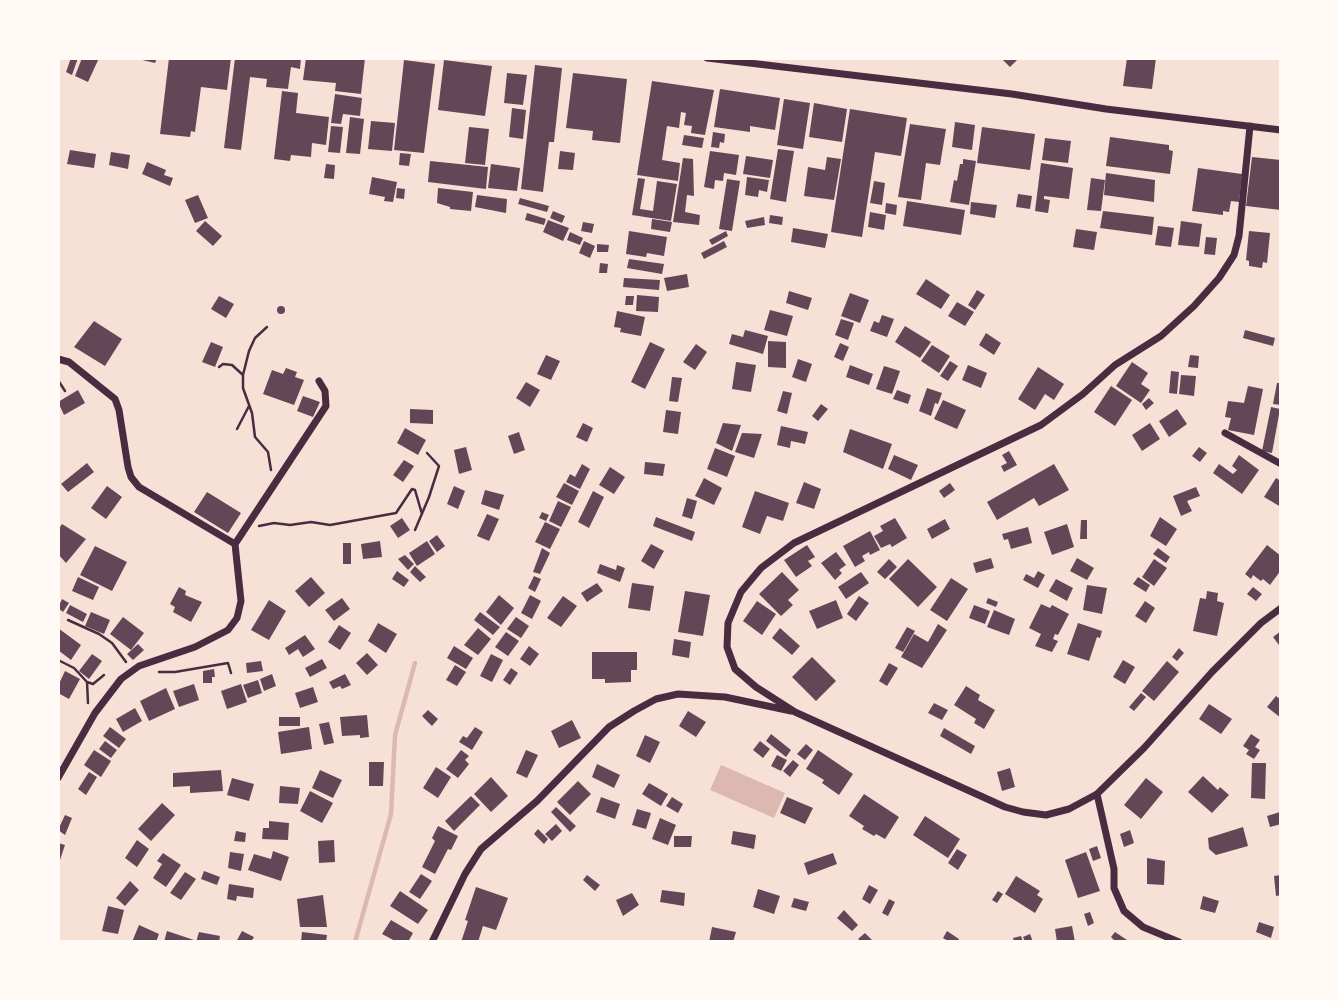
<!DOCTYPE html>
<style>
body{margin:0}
#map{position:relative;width:1339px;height:1000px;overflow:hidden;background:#f7e1d7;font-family:"Playfair Display",serif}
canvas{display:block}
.frame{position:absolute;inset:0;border:60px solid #fffaf5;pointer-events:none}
</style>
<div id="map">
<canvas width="1339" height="1000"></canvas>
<div class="frame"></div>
</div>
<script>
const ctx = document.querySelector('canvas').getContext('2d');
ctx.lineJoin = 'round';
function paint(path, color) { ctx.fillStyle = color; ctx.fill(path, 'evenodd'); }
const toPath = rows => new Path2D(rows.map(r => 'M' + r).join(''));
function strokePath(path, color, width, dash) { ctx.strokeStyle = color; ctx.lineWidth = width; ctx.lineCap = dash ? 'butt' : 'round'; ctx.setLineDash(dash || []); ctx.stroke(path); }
paint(toPath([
 [721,765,785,793,774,818,710,790]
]), '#dcb8b0');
strokePath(toPath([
 [355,942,391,814,395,735,415,663]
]), '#dcb8b0', 4.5);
paint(toPath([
 [71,58,78,58,72,75,66,72],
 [82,58,99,58,88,82,75,76],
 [134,58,157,58,155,63],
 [169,58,231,58,227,90,201,87,195,132,191,131,190,137,160,134],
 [235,58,301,58,300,69,291,67,288,89,266,87,267,79,250,77,241,150,224,148],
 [306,58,365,58,361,94,335,91,336,83,303,80],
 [1001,58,1019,58,1010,67],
 [1127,58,1156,58,1152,89,1123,86],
 [404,60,435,64,424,153,394,150],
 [444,60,492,66,485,116,438,110],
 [535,65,562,68,554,142,549,142,543,192,521,189],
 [507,73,527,75,523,105,504,103],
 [573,73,627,79,620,143,592,140,593,131,566,128],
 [652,81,714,90,705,135,691,133,692,126,684,125,686,113,681,112,679,128,667,126,662,160,680,163,678,181,637,175],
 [720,89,780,98,775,130,750,126,750,132,714,127],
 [282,91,298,93,296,113,329,117,326,145,312,143,311,157,291,155,290,161,274,159],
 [335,94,362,98,360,116,343,114,341,124,331,123],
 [784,99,810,103,803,149,777,145],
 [814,103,847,109,842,142,809,137],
 [512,108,526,110,523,139,509,137],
 [850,109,907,118,901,156,875,152,862,237,831,232],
 [350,117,364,119,360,154,346,153],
 [371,121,395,123,392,151,368,149],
 [955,122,975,125,972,150,952,147],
 [910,124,946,129,940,165,926,163,921,200,898,197],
 [331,126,343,127,340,153,328,152],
 [469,127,489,129,485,165,465,163],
 [982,127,1035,134,1030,170,977,163],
 [713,132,725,134,724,143,720,142,719,148,711,147],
 [684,135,704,138,702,148,682,145],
 [1110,137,1169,145,1169,150,1173,151,1170,174,1106,166],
 [1045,138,1071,141,1068,163,1042,160],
 [778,149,794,151,786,202,770,199],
 [70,150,96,154,94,168,67,164],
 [560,151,575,153,573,170,558,169],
 [710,151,739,155,736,175,724,173,723,181,715,180,714,189,704,187],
 [111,152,130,155,128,169,109,165],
 [400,153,411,154,409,166,399,165],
 [746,156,773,160,770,178,743,174],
 [827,157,841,159,834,200,804,196,808,167,825,170],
 [1252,157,1281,160,1281,210,1246,206],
 [683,158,693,159,694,196,687,195,685,212,700,215,699,225,673,222],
 [963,159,976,161,969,205,950,202,954,180,957,181,960,164,963,164],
 [430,161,488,167,486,189,428,182],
 [147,162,166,170,164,175,173,178,170,186,142,174],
 [1041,163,1073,168,1069,199,1044,196,1044,199,1050,200,1048,213,1035,211],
 [326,164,335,165,334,179,324,178],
 [491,164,520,168,517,191,488,188],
 [1198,168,1242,174,1239,202,1231,201,1229,212,1223,211,1223,215,1192,211],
 [1106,173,1155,180,1154,202,1104,195],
 [372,177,397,182,393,202,384,201,385,197,369,194],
 [747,177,769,180,767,192,759,190,758,197,745,195],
 [638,178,645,179,640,209,653,211,657,181,677,184,671,221,632,215],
 [1091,178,1105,180,1101,211,1087,210],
 [727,179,740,181,732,231,719,229],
 [874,181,885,183,882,205,870,203],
 [397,188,405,189,404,199,396,198],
 [438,188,473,192,471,211,450,209,450,207,437,203],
 [1018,194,1032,196,1030,209,1016,207],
 [198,195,208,218,195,223,185,200],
 [477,195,507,199,506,213,475,207],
 [520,198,549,206,547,212,518,204],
 [907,201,965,210,961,235,903,226],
 [971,202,997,205,995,218,970,214],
 [886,203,897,205,896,215,885,213],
 [553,211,565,216,562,223,550,218],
 [1103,211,1154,217,1152,235,1100,228],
 [870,212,886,215,884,230,868,227],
 [527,213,546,219,544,225,525,220],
 [770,215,783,217,782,225,769,223],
 [764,217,765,225,747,228,745,221],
 [652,219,672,222,670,232,651,229],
 [548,220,569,228,563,241,543,232],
 [205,221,222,236,213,246,196,231],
 [1181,221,1202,224,1199,247,1178,245],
 [583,222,594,224,592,233,581,231],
 [1158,226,1174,228,1171,247,1155,245],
 [793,228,828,234,825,248,791,242],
 [1076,229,1097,232,1094,250,1073,247],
 [629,231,667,237,664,256,647,253,646,257,626,254],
 [726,231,728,236,712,245,709,240],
 [1249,231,1270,233,1267,263,1263,262,1262,268,1249,266,1249,261,1246,260],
 [570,232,583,238,580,245,567,240],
 [1206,237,1217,238,1215,255,1204,254],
 [584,241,595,246,590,258,579,253],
 [724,241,727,247,704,259,701,253],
 [597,244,609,245,608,252,597,252],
 [629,259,664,264,662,274,627,268],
 [600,263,608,264,607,273,599,273],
 [687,274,689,287,667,291,664,278],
 [624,278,660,280,659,290,623,287],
 [926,279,950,295,941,309,916,294],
 [977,290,985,295,975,310,968,305],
 [789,291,812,298,808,310,786,303],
 [850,293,869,300,860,323,841,316],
 [637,295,659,297,658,312,636,311],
 [219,296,234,304,226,318,211,309],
 [626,296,634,296,633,305,625,305],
 [957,302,974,312,965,326,948,316],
 '277 310a4 4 0 1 1 8 0a4 4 0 1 1-8 0Z',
 [770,310,793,316,787,336,764,330],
 [617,311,645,317,641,336,620,332,621,328,614,327],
 [882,315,894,319,887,337,870,331,874,321,879,323],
 [841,319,854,323,848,340,835,335],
 [94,321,122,339,105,366,74,347],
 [905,326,931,342,920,358,895,342],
 [745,330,768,336,763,354,729,344,732,334,743,337],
 [1245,330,1275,338,1273,346,1243,338],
 [986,333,1001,343,994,355,979,345],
 [768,341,786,342,786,368,768,367],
 [211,342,223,347,215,367,202,362],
 [650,342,665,349,645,389,631,382],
 [840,343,849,347,843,361,834,357],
 [696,344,707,352,695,370,683,362],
 [932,345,950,356,939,373,921,361],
 [546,355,560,361,551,380,537,374],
 [1190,355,1199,356,1198,368,1188,367],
 [798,359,812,364,806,382,792,377],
 [950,361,958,366,948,381,940,376],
 [736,362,756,365,751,392,732,389],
 [1132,362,1148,373,1141,384,1150,390,1141,403,1116,386],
 [850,365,873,374,869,385,846,377],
 [968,365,987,373,981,388,962,380],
 [884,366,900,371,892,394,876,389],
 [1038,367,1064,384,1054,400,1045,394,1035,410,1018,399],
 [286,368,297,372,295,377,304,380,294,405,263,394,272,370,283,374],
 [1171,371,1179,372,1177,394,1169,393],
 [1181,375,1196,376,1194,396,1179,394],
 [672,377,682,378,678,402,669,401],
 [526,382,540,390,530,407,516,398],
 [1277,383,1281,383,1281,405,1273,404],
 [1111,386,1132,400,1115,426,1094,412],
 [1248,386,1263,389,1254,435,1228,430,1231,418,1225,417,1228,401,1244,403],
 [927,388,942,393,938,404,935,403,931,416,919,411],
 [78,390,85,403,64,415,58,402],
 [897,390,911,395,908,404,893,399],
 [783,391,792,393,787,414,777,411],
 [303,396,320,402,313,417,297,411],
 [1149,398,1154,403,1146,410,1142,404],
 [943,400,966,410,957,429,934,419],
 [821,404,828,409,818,421,812,416],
 [1271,407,1280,409,1272,453,1262,451],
 [410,409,433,410,433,424,410,423],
 [1177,409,1187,424,1169,437,1159,421],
 [666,410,681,412,678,434,663,432],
 [583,423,593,428,587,442,576,437],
 [723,423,741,425,732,451,716,443],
 [1150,423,1160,439,1142,451,1132,435],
 [781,426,808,432,805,444,791,441,790,448,777,445],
 [405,428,426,440,418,455,397,443],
 [850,429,892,444,883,469,843,452],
 [519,432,525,450,514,454,508,436],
 [742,433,762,434,754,458,735,452],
 [466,447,472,470,459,474,454,450],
 [1199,447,1207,453,1200,462,1192,456],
 [715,448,735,456,727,477,707,469],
 [1009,451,1017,465,1004,472,1001,466,1007,463,1002,455],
 [894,455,918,465,911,480,888,469],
 [1239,455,1259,470,1242,494,1213,473,1219,464,1233,474,1237,470,1232,466],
 [404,460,414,466,403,482,393,475],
 [645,462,665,464,663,476,644,474],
 [87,463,94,472,68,492,61,484],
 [582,464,590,469,580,489,566,482,570,474,575,477],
 [1054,464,1069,490,1039,506,1034,498,997,520,987,502],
 [610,467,625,477,614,494,599,485],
 [704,478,722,488,714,505,695,496],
 [1276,478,1281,481,1281,507,1264,497],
 [804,482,821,489,814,509,796,503],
 [564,483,579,491,572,505,556,497],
 [950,483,955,490,944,498,939,491],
 [107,486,122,497,106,519,91,508],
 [454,486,465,491,458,509,447,504],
 [1196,487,1200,496,1187,501,1192,511,1181,516,1173,496],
 [485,490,504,495,499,510,481,504],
 [593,491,604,497,589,528,578,522],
 [755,491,789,503,783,521,767,516,760,534,742,527],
 [207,492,241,513,228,533,194,512],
 [687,498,697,501,692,519,682,516],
 [558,501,571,507,561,527,549,521],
 [542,512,549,515,546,521,539,518],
 [487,514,499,519,489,541,477,536],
 [656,517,695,532,692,541,653,526],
 [1160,517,1177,529,1166,546,1150,536],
 [402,518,410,530,398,538,390,526],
 [895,518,907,538,892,547,890,544,881,548,874,536,883,531,880,526],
 [945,519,950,529,932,539,927,529],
 [1081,520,1087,520,1087,539,1080,539],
 [545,522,560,529,550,549,535,542],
 [62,524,86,539,66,563,58,554,58,530],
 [1067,524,1074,547,1052,555,1044,532],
 [1028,527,1032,543,1011,549,1008,539,1004,540,1002,534],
 [870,531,880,550,870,555,869,552,862,556,865,561,855,567,843,546],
 [437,535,445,546,437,552,429,541],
 [380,541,382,557,363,559,361,544],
 [427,541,435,554,417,566,409,553],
 [343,543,351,543,351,564,343,564],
 [651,544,664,551,654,569,641,561],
 [807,545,815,557,808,561,812,566,796,577,784,560],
 [1267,545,1281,556,1281,570,1270,585,1263,579,1261,581,1253,575,1251,579,1245,574],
 [95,546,127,562,112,591,80,575],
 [542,548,550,553,540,574,533,572],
 [1158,548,1170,557,1166,563,1153,554],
 [836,552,846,565,839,570,842,573,835,580,821,563],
 [405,555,414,564,408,570,398,559],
 [991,558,994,568,976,573,973,563],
 [1077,558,1094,568,1087,580,1070,571],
 [889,559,897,567,885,579,877,572],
 [908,559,937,587,918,607,889,579],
 [1154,559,1167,568,1154,586,1142,577],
 [600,564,616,570,617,565,625,568,620,582,597,573],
 [415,566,426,577,420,582,410,572],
 [397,571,409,580,404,587,392,579],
 [1038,571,1045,575,1038,588,1023,580,1026,574,1034,578],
 [782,572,799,590,788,600,793,605,781,616,759,594],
 [861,572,869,583,846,599,838,587],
 [534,576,541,579,535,592,528,588],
 [78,577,99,587,93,600,72,591],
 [311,577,325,593,309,607,295,591],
 [1138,577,1150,585,1146,592,1133,584],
 [951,578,968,589,947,621,930,610],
 [1056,579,1073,588,1067,601,1049,591],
 [597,583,603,591,587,602,581,593],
 [632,583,654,586,650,611,628,608],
 [1087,585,1107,588,1102,614,1083,610],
 [179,587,186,591,185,595,202,602,191,622,173,612,175,607,170,604],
 [1253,587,1262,594,1256,601,1247,594],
 [685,591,710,595,703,636,678,632],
 [1207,591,1218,593,1217,601,1224,603,1217,636,1193,631,1200,598,1206,599],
 [499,595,514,608,501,625,486,612],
 [530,595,541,601,532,619,521,613],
 [563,596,577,606,561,627,547,618],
 [859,596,869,603,856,621,847,614],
 [342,598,350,609,334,621,325,610],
 [988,598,998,602,996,607,986,603],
 [62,599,69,603,63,612,58,608],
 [269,600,286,611,269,640,251,630],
 [836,600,843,618,817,629,809,611],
 [757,601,776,614,762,635,743,621],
 [1145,601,1155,608,1146,623,1135,616],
 [1041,604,1050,608,1052,605,1069,614,1058,635,1055,634,1053,639,1058,641,1052,652,1035,646,1041,634,1029,628],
 [70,605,87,614,83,622,66,613],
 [974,605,990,611,985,624,969,618],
 [994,610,1015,619,1009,635,987,627],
 [91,612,110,620,104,634,85,626],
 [480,612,500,627,493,635,474,620],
 [123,617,144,633,131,650,110,634],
 [516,617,529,626,521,638,507,629],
 [378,623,397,634,386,653,368,641],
 [1078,623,1102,631,1100,638,1097,637,1089,661,1067,654],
 [938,624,947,630,922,668,901,657,914,634,928,642],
 [339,625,351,633,340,650,328,642],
 [907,627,915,631,903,652,895,648],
 [58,628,81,645,71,660,58,650],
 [478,628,491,639,478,655,464,645],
 [780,628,800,646,792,655,772,638],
 [1281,631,1281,643,1279,645,1273,637],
 [506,632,519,641,508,656,495,647],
 [305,635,315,649,303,657,298,649,289,655,285,648],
 [674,639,691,642,689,658,672,655],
 [138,644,144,650,133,660,127,654],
 [454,646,473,658,466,669,447,658],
 [529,646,539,654,530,666,520,659],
 [1179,648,1184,653,1177,661,1172,657],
 [592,652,637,652,637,670,631,670,631,682,605,683,605,679,592,679],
 [367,653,378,665,367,675,356,663],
 [92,654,102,661,89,679,79,671],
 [491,654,503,660,492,682,480,676],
 [812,657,836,681,816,701,792,677],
 [322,659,327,668,310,677,305,668],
 [1123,660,1135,667,1125,684,1113,677],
 [261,661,263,671,247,673,246,663],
 [1167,661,1179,672,1154,701,1142,691],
 [889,663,898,668,887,686,879,681],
 [455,665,466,672,457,686,446,680],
 [511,668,518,673,510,685,503,680],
 [214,669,215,677,212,677,212,683,203,683,203,671],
 [65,671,80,679,69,699,58,693,58,686],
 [272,674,276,686,264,691,260,679],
 [345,674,351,685,342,689,340,686,333,689,329,682],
 [258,680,262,693,248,698,243,685],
 [194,684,199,700,179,707,173,691],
 [241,684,247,702,227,709,221,691],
 [966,686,980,695,978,700,995,710,984,729,974,723,976,719,954,705],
 [313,687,318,702,300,708,295,693],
 [166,688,175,709,149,721,140,701],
 [1141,693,1146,697,1134,711,1129,707],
 [1276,696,1281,700,1281,718,1267,707],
 [934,703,948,710,942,720,928,713],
 [1209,704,1232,719,1221,734,1199,719],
 [135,708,142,721,123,732,116,719],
 [428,710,438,719,432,726,422,716],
 [688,711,706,722,696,737,679,726],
 [367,715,369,737,360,738,360,735,342,736,340,717],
 [279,717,300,717,300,726,279,726],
 [572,720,581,738,559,748,551,731],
 [329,722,334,743,324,745,319,724],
 [110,727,126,739,119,748,103,736],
 [309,727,312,749,281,754,278,732],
 [475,727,483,732,472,750,459,742,463,736,467,738],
 [944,728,975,746,971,754,940,736],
 [771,734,791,750,786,757,766,741],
 [1251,734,1260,740,1255,747,1260,750,1254,759,1246,754,1249,750,1243,746],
 [645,735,660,742,650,763,636,756],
 [105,741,117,750,111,758,99,749],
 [760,741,770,749,763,758,753,750],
 [806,744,813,750,805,760,797,754],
 [94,750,111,761,101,777,84,765],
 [461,750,469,756,465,760,469,764,458,778,446,769],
 [526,750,538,755,527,778,516,773],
 [818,750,853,774,839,795,822,783,824,780,806,769],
 [777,755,787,760,781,771,771,766],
 [793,760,799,765,790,777,783,771],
 [369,762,384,762,383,786,369,786],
 [1252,763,1266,763,1265,799,1251,798],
 [597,764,620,775,614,788,592,777],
 [436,767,451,777,438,798,423,788],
 [1010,768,1015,787,1002,791,997,772],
 [221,770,223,791,190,793,190,786,173,787,173,773],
 [320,770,342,780,333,798,312,788],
 [89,772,97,777,86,795,78,789],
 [1203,776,1218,790,1220,787,1229,795,1212,813,1188,792],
 [491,777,508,796,491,812,474,794],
 [232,778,254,784,249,801,227,795],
 [1146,778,1163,792,1141,819,1124,805],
 [578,781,591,794,570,815,557,802],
 [649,783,668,794,661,806,642,794],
 [280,786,300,788,298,804,279,803],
 [310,791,333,803,322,823,300,811],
 [864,794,899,817,885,839,876,834,874,836,862,829,864,826,849,816],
 [471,796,480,805,454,831,445,821],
 [601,797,620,804,615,819,596,812],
 [672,797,683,804,678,813,666,806],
 [787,797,813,808,805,824,780,813],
 [162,803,175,815,151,841,138,829],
 [556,807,576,826,570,832,551,812],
 [637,809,651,813,646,829,632,825],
 [1280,812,1281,824,1270,827,1267,816],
 [65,815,72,818,65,835,58,830],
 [925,816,960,839,948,858,913,835],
 [660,818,676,825,668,845,652,839],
 [269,821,289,823,288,840,262,839,263,828,269,828],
 [556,824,562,831,552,841,545,834],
 [438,826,458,836,451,850,448,849,435,874,422,867,435,841,432,838],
 [1243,827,1248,846,1216,855,1209,849,1208,838],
 [538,829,548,839,544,844,534,834],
 [1130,830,1134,843,1124,847,1120,834],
 [236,831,246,833,245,842,234,841],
 [733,831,756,835,754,849,731,844],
 [674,836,692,836,691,847,674,847],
 [137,840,149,849,137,867,125,858],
 [334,840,335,862,319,863,318,841],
 [58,843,65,845,58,866],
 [1097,846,1101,858,1093,861,1089,849],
 [957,849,967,855,958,870,948,863],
 [273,851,289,857,281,881,248,870,254,854,271,859],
 [230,852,244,854,241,871,228,868],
 [1086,852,1100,891,1078,898,1065,860],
 [163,853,181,865,166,887,153,878,162,864,157,861],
 [833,853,837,864,808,875,804,863],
 [1147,858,1165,861,1164,885,1147,884],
 [204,871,220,877,217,885,201,879],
 [185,872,196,879,181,900,170,893],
 [421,874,432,881,420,899,409,892],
 [587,875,600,885,595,891,583,880],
 [1281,875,1281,895,1276,896,1274,876],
 [1016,876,1040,891,1037,895,1043,899,1035,913,1005,894],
 [130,881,139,890,125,906,116,898],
 [229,884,254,888,253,898,237,896,236,901,227,899],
 [869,885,878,890,870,904,862,899],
 [476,887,508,898,496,930,483,926,478,942,461,942,468,921,465,920],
 [758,889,780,896,774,914,753,907],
 [662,890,685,893,684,906,660,902],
 [400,891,428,910,418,924,390,906],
 [998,891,1003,894,997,903,992,900],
 [632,893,639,905,623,916,616,900],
 [323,895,327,927,300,927,297,899],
 [1203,896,1219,901,1215,913,1200,909],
 [794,898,809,902,806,911,791,907],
 [889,899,895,902,888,916,882,913],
 [108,906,124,910,118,934,102,931],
 [844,910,858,925,852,931,837,918],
 [1090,912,1094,923,1088,926,1084,914],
 [391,920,413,933,408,942,397,942,382,934],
 [1259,922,1274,927,1271,938,1256,932],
 [139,925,159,934,156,942,142,940,141,942,132,942],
 [1072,926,1075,942,1057,942,1055,929],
 [712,927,736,932,733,942,709,942],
 [167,931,194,940,194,942,164,942],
 [242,931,254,937,251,942,236,942],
 [947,931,959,939,957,942,950,942,943,938],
 [199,932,220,936,219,942,196,942],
 [302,932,327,935,326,942,301,942],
 [1115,932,1130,942,1116,942,1111,937],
 [865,933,874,942,861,942,858,939],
 [1030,934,1033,942,1025,942,1023,937],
 [1021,936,1023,942,1014,942,1013,938]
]), '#644757');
strokePath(toPath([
 [267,327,255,338,249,351,243,375,243,388,252,413,255,437,268,452,271,470],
 [219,367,223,364,232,365,243,375],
 [58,380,65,391],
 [237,429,249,406],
 [259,526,274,523,290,525,311,522,330,525,396,513,412,489,415,490,422,514],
 [415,530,429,497,439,466,427,453],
 [68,620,99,634,112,643,126,662],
 [58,660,74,668,87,682,88,703],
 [159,672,175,672,228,663,231,673],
 [87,682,93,684,104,675]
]), '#4a2c40', 2.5);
strokePath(toPath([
 [707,58,1012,94,1106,109,1281,130],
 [1250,126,1239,236,1234,255,1219,278,1194,306,1161,336,1115,365,1083,394,1041,425,794,543,761,568,741,592,728,623,727,647,735,669,756,687,795,712,1005,807,1023,812,1046,815,1069,809,1097,794,1144,748,1212,672,1261,623,1281,608],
 [58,359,69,362,115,399,119,410,128,467,131,477,139,487,235,544,241,601,237,618,228,630,195,647,139,666,121,679,95,713,58,778],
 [1225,433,1281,464],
 [235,544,326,406,325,391,319,381],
 [1097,794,1114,869,1114,888,1124,911,1143,927,1179,942],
 [432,942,465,874,481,849,537,801,609,727,634,711,656,699,678,694,725,697,791,711]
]), '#4a2c40', 7);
</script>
